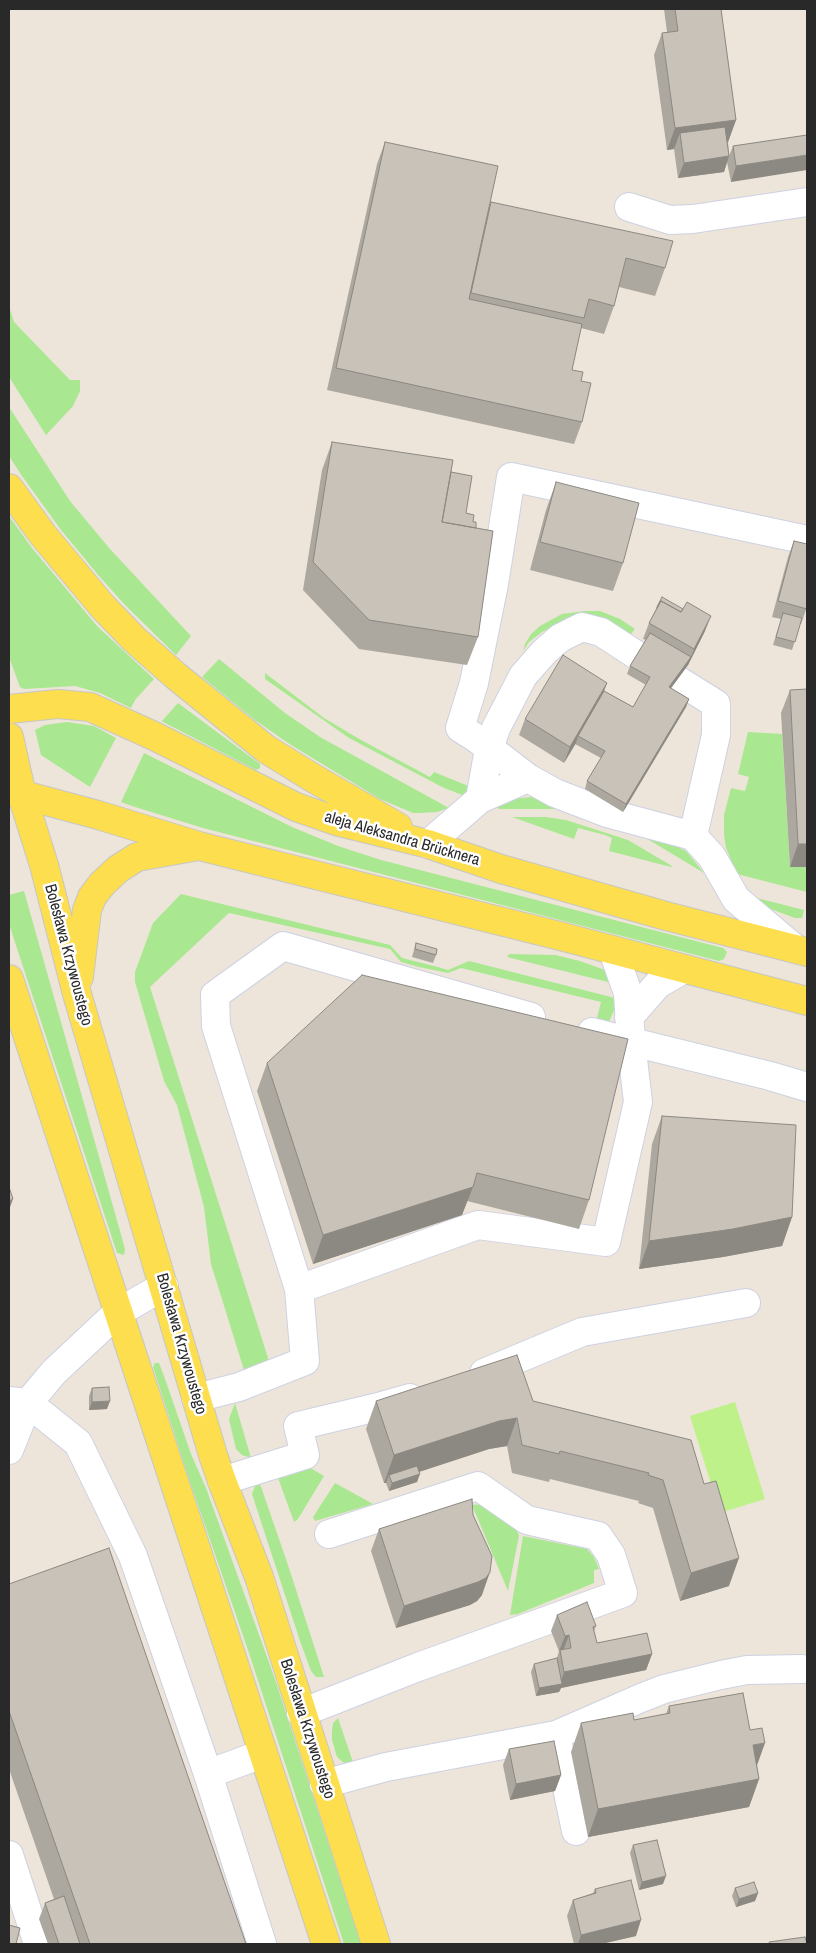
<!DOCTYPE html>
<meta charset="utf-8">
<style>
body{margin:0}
#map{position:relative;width:816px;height:1953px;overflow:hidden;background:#ede5d9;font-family:"Archivo Narrow",sans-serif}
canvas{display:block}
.frame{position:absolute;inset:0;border:10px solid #292929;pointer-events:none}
</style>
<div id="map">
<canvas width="816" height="1953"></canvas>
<div class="frame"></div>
</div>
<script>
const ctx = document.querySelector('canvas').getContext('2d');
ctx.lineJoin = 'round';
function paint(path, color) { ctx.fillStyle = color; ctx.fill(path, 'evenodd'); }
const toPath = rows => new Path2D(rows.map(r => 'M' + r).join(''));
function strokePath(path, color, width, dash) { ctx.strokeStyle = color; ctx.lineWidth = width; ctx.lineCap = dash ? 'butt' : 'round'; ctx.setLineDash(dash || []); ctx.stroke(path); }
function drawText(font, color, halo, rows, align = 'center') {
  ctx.font = font + ' "Archivo Narrow",sans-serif'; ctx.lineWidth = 5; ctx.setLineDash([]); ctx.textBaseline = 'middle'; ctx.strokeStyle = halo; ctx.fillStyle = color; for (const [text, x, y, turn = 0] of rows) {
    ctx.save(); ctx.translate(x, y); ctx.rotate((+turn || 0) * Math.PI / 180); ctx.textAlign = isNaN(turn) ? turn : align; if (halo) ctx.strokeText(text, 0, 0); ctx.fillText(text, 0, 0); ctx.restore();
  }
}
paint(toPath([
 [9,306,14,322,70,380,80,380,80,391,73,406,46,435,9,377],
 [9,407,70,501,110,549,191,636,176,655,125,605,99,576,61,530,22,476,9,456],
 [9,516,32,548,97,626,154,679,135,700,131,708,100,693,75,686,24,689,20,687,9,657],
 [585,611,600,611,620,619,635,629,631,634,633,636,630,640,561,623,542,632,529,642,523,651,525,644,531,634,540,626,562,614],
 [219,659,285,713,320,737,449,808,437,812,420,813,413,813,399,807,380,799,291,745,255,720,202,677],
 [265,673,324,718,361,740,430,777,434,772,471,787,465,796,444,788,349,738,265,679],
 [178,703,260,764,260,768,256,770,163,722,162,721],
 [67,722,94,726,116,738,90,787,41,755,35,730,45,725],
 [748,732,782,734,790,866,807,867,807,892,737,874,726,848,724,835,724,815,731,788,745,791,749,777,738,774],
 [144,753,292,827,338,846,381,860,723,948,727,952,724,959,719,961,203,828,135,807,121,802],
 [531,797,552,802,654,835,686,851,704,873,634,831,563,809,499,809,496,807,513,799],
 [512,817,546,817,566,820,628,840,672,866,671,867,609,851,612,838,605,835,578,828,574,839],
 [24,891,120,1231,125,1249,124,1255,117,1253,9,924,9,895],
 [181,894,390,945,402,958,438,967,448,970,469,961,619,999,608,1024,595,1026,601,1002,461,968,448,973,419,967,401,962,390,949,229,913,150,987,269,1361,244,1370,211,1264,204,1207,177,1105,164,1081,135,982,135,972,153,923],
 [753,897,804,910,802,918,795,918,768,908],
 [509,954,555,955,580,961,605,970,614,977,620,985,507,957],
 [155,1363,159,1363,164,1376,191,1454,206,1488,275,1679,361,1944,344,1944,249,1653,188,1476,153,1367],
 [235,1403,251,1458,242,1455,236,1449,229,1419],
 [307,1466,324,1476,298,1519,294,1522,277,1475],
 [258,1478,289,1568,324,1677,316,1677,311,1671,300,1641,252,1494],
 [335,1483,373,1504,315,1521,313,1517],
 [484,1504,515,1526,519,1536,508,1591,472,1505],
 [523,1536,587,1549,594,1557,599,1569,594,1570,594,1583,518,1614,510,1615],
 [338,1718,354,1765,349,1767,337,1757,332,1740,332,1731,333,1723]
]), '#a9e890');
paint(toPath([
 [735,1402,765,1499,720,1513,690,1416]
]), '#bff18b');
const minor = toPath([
 [629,207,670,220,693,219,807,202],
 [676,679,716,704,716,735,693,836],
 [480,799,489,749,496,728,523,676,544,652,560,638,582,627,601,632,638,656],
 [428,844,480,799,528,778],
 [794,948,736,899,712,857,693,836,607,813,555,793,528,778,476,738,460,728,474,683,494,584,511,477,807,540],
 [629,1017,658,984,684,969],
 [592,1032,770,1076,807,1087],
 [299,1289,478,1225,606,1242,638,1102,631,1042,628,993,613,951],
 [484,1373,582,1332,746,1303],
 [196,1398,239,1387,305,1361,299,1289,216,1026,215,995,283,946,531,1017],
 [9,1401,28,1403,78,1443,133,1556,208,1774,262,1944],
 [9,1450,28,1403,54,1372,117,1313,164,1286],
 [222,1481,305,1455,298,1426,382,1406,410,1398],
 [301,1713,418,1667,623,1593,611,1555,598,1536,527,1520,478,1486,329,1534],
 [556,1735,576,1831],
 [208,1774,262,1754],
 [324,1784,386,1767,556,1735,641,1698,664,1689,721,1675,747,1670,802,1669],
 [9,1855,38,1944]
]);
const major = toPath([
 [9,488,43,535,103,607,134,639,176,676,266,749,313,778,398,827],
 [9,709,58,704,90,707,154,736,296,807,339,822,428,844,501,869,666,916,807,952],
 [9,737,22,795,44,865,77,994,213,1455,222,1481,259,1577,376,1944],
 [9,791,98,815,199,846,560,936,807,1001],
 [79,977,87,910,92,897,102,884,118,869,137,857,193,847],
 [9,979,326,1944]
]);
strokePath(minor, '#ced1e3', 30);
strokePath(major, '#c7c7c7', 30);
strokePath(minor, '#fff', 28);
strokePath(major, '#fcde4e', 28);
paint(toPath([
 [664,9,721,9,736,120,728,142,729,156,733,146,807,135,731,182,727,162,724,172,678,178,674,149,667,150,654,55,662,33,667,32],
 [385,142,489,207,665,268,655,296,619,287,614,306,604,334,581,328,572,370,581,381,582,422,574,444,327,390,377,164],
 [332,442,451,472,466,513,473,522,476,528,478,637,467,665,359,649,303,590,322,470],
 [556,482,623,563,613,591,530,570,546,510],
 [794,541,807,607,801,624,800,624,792,650,773,645,781,619,772,617,788,557],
 [657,607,705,631,688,665,671,688,689,699,686,707,623,812,585,789,587,781,601,758,575,744,576,743,564,763,519,735,525,719,607,683,604,691,633,707,646,685,627,674,630,666,646,640,643,639,649,623],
 [790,690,807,867,790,867,781,713],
 [416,943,436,955,433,963,412,957],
 [267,1063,589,1200,579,1229,467,1201,462,1215,313,1264,257,1091],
 [662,1116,792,1217,782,1246,723,1257,639,1269,652,1144],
 [92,1388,107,1409,89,1410,89,1396],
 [376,1401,533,1401,691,1440,729,1586,680,1601,653,1508,638,1503,639,1501,550,1479,549,1482,512,1473,507,1446,489,1449,419,1472,417,1482,389,1491,386,1483,384,1483,366,1429],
 [473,1515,482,1595,477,1601,470,1605,396,1628,371,1551,379,1529],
 [9,1584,246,1944,48,1944,39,1919,45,1903,54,1899,9,1769],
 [557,1615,596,1626,594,1631,597,1643,652,1654,646,1670,561,1688,559,1692,536,1696,531,1672,534,1664,557,1658,559,1651,551,1631],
 [669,1706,757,1765,759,1779,749,1807,588,1837,571,1752,581,1723,634,1720,666,1714],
 [509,1749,561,1775,555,1791,510,1800,503,1765],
 [633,1845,663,1884,639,1890,630,1853],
 [735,1888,758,1893,755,1901,736,1907,732,1896],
 [595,1889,636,1936,601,1944,574,1944,567,1916,573,1900,593,1893]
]), '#aca79f');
paint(toPath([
 [736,120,728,142,680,133,674,149,667,150,675,128],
 [807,155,807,170,731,182,736,166],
 [729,156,724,172,678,178,684,163],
 [711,616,705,631,688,665,666,695,669,687,691,657,694,649],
 [607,683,601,699,578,736,576,743,564,763,570,747],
 [689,699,686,707,623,812,626,804],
 [798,844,807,844,807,867,790,867],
 [473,1187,462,1215,313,1264,323,1235],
 [13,1199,9,1210,9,1201],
 [792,1217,782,1246,723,1257,639,1269,649,1241],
 [110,1401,107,1409,89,1410,92,1402],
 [517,1418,507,1446,489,1449,391,1481,389,1475,386,1483,384,1483,394,1455,499,1421],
 [420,1474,417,1482,389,1491,392,1483],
 [739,1558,729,1586,680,1601,691,1573],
 [490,1572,482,1595,477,1601,470,1605,396,1628,404,1606],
 [569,1635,563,1651,559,1651,565,1636],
 [652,1654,646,1670,561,1688,559,1692,536,1696,539,1688,560,1684,564,1672],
 [765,1743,755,1771,753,1745],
 [561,1775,555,1791,510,1800,516,1784],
 [759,1779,749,1807,588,1837,598,1809],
 [666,1876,663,1884,639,1890,642,1882],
 [758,1893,755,1901,736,1907,739,1899],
 [641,1920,636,1936,601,1944,578,1944,581,1935]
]), '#8c8882');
const building = toPath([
 [675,9,721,9,736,120,675,128,662,33,678,31,675,9],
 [725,127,729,156,684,163,680,133,725,127],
 [807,135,807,155,736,166,733,146,807,135],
 [385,142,498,166,469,299,582,324,572,370,583,372,581,381,591,383,582,422,336,368,385,142],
 [491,202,673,241,665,268,626,258,614,306,589,299,584,318,471,293,491,202],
 [332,442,453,460,442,522,493,531,478,637,369,620,313,562,332,442],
 [451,472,472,476,466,513,474,515,473,522,476,522,476,528,442,522,451,472],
 [556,482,639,503,623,563,540,542,556,482],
 [794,541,807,544,807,609,778,601,794,541],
 [662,597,683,609,681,612,661,601,657,608,657,607,662,597],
 [661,601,681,612,687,602,711,616,694,649,649,623,661,601],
 [783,613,802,618,795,642,776,637,783,613],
 [650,633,691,657,669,687,689,699,626,804,587,781,605,751,578,736,604,691,633,707,650,677,630,666,650,633],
 [563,655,607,683,570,747,525,719,563,655],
 [807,689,807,844,798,844,790,690,807,689],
 [416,943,437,949,436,955,415,949,416,943],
 [362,975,628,1039,589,1200,477,1173,473,1187,323,1235,267,1063,362,975],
 [662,1116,796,1125,792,1217,733,1229,649,1241,662,1116],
 [9,1187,13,1199,9,1201,9,1187],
 [517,1355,533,1401,691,1440,704,1484,716,1481,739,1558,691,1573,663,1480,648,1475,649,1473,560,1451,559,1454,522,1445,517,1418,499,1421,394,1455,376,1401,517,1355],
 [109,1387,110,1401,92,1402,92,1388,109,1387],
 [417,1466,420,1474,392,1483,389,1475,417,1466],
 [472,1499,473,1515,492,1556,490,1572,486,1578,478,1582,404,1606,379,1529,472,1499],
 [109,1548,246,1944,90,1944,9,1711,9,1584,109,1548],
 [587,1602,596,1626,593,1627,597,1643,647,1633,652,1654,564,1672,560,1650,571,1648,569,1635,565,1636,557,1615,587,1602],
 [557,1658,562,1684,539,1688,534,1664,557,1658],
 [743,1693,750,1730,762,1728,765,1743,753,1745,759,1779,598,1809,581,1723,633,1713,634,1720,670,1713,669,1706,743,1693],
 [554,1741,561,1775,516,1784,509,1749,554,1741],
 [657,1840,666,1876,642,1882,633,1845,657,1840],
 [631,1880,641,1920,581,1935,573,1900,596,1893,595,1889,631,1880],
 [754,1882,758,1893,739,1899,735,1888,754,1882],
 [64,1896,80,1944,59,1944,45,1903,64,1896],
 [9,1925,20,1928,16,1944,9,1944,9,1925],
 [805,1937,807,1944,770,1944,769,1942,805,1937]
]);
paint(building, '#c8c2b9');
strokePath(building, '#8c8882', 1);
drawText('16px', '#292929', '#fff', [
 ["aleja Aleksandra Brücknera",402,839,16],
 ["Bolesława Krzywoustego",68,955,75],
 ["Bolesława Krzywoustego",181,1344,74],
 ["Bolesława Krzywoustego",307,1729,72]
]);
</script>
